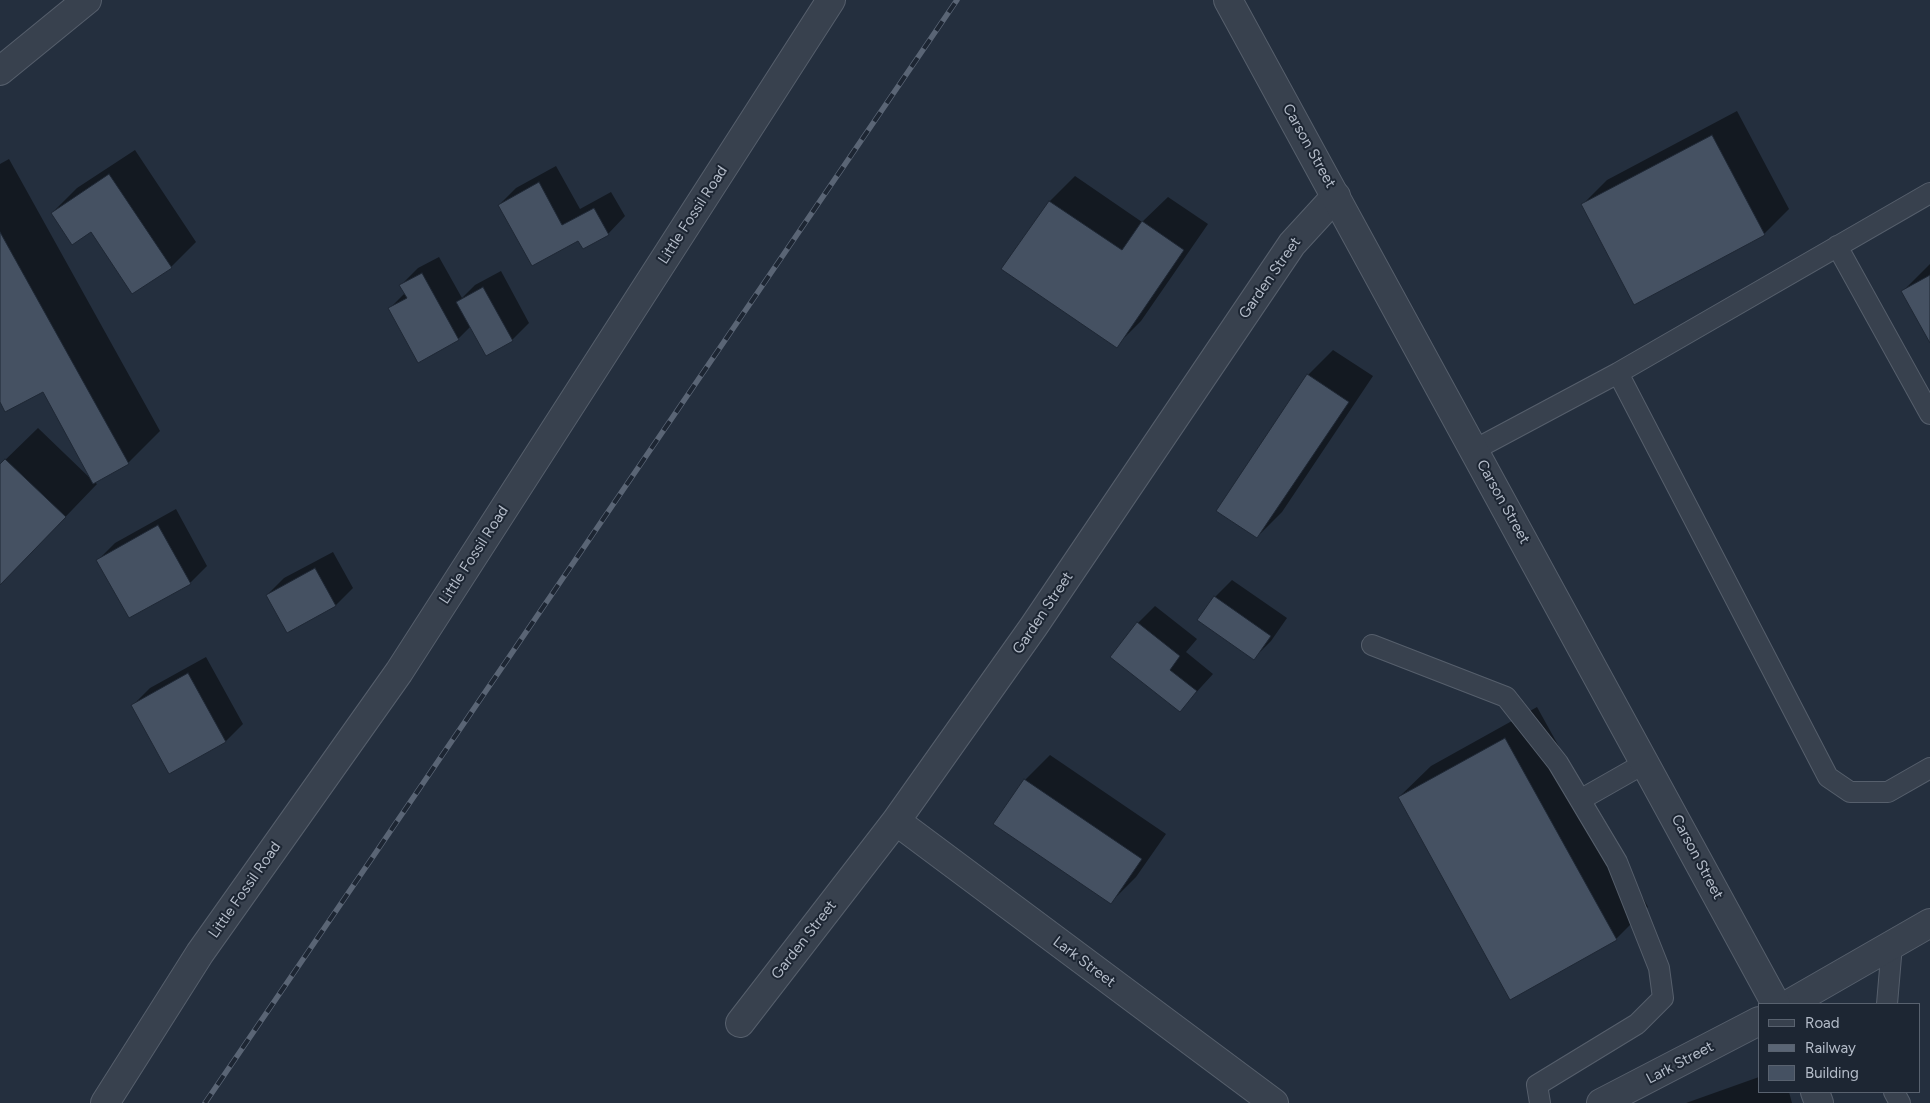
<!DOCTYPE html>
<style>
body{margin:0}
#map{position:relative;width:1930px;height:1103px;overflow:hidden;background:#242f3e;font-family:Figtree,sans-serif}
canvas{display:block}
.legend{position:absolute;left:1758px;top:1003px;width:162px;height:90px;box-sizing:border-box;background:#1d2633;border:1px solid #59626f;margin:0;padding:6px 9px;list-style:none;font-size:15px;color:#b4bcc9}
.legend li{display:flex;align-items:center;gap:10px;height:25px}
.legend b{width:25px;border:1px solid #59626f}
</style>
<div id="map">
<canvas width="1930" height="1103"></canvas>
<ul class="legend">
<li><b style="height:6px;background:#38414e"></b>Road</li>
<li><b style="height:6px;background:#5a6575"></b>Railway</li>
<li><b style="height:14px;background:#455162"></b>Building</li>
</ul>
</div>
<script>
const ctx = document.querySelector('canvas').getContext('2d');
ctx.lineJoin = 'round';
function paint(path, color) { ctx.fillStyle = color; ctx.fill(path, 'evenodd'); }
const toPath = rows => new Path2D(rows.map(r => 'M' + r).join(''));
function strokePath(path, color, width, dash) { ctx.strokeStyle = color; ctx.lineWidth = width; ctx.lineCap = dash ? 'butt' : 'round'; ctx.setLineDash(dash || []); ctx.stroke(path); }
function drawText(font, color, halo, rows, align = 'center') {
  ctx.font = font + ' Figtree,sans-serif'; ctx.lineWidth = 4; ctx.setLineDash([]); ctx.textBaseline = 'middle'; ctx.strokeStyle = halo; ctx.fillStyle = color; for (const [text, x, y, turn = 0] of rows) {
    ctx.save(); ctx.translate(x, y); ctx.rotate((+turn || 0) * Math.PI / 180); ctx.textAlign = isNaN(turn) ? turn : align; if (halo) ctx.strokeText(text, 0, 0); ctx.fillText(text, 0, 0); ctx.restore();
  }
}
paint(toPath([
 [1737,111,1789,209,1764,234,1582,205,1607,180],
 [135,150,196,242,171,267,52,213,77,188],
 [9,159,160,431,128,463,94,482,97,484,0,585,0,465,38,428,91,479,43,390,0,400,0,164],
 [556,166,580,209,611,192,625,216,608,234,579,239,499,205,516,188],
 [1075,176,1142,222,1168,197,1208,224,1141,321,1116,346,1003,269,1050,201],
 [439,257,462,298,475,285,501,271,529,323,512,340,471,326,458,339,389,309,405,293,401,285,418,268],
 [1930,264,1930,340,1903,291],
 [1333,350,1373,376,1282,512,1257,537,1308,375],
 [176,509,207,566,190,583,98,560,115,543],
 [333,552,353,588,336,605,288,632,267,595,284,578],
 [1232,580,1287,618,1271,641,1254,658,1199,620,1215,597],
 [1155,606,1197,639,1186,652,1213,674,1180,710,1138,623],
 [206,657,243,724,226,741,170,772,133,705,150,688],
 [1537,707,1648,907,1616,939,1399,797,1431,766],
 [1050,755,1166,834,1136,877,1111,902,1025,780],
 [1759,1077,1759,1092,1789,1092,1792,1103,1686,1103]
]), '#0007');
const building = toPath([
 [1712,135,1765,235,1634,305,1581,204,1712,135],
 [109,174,172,268,132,294,91,232,72,245,51,213,109,174],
 [539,182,562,225,594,208,609,235,583,249,578,241,532,266,498,205,539,182],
 [1049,201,1122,250,1142,221,1184,250,1117,348,1001,269,1049,201],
 [0,232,129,464,93,484,43,392,5,412,0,402,0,232],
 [422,273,459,340,418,363,388,308,407,298,399,285,422,273],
 [1930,275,1930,343,1901,291,1930,275],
 [483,287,513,341,486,356,456,302,483,287],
 [1307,374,1349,402,1257,538,1216,511,1307,374],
 [5,459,66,517,0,585,0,464,5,459],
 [158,525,191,584,129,618,96,560,158,525],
 [315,568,336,606,287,633,266,595,315,568],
 [1214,596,1271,636,1254,660,1197,620,1214,596],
 [1137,622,1180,656,1170,670,1197,691,1180,712,1110,657,1137,622],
 [188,673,226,742,169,774,131,705,188,673],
 [1505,738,1617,940,1510,1000,1398,797,1505,738],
 [1024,779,1142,859,1111,904,993,824,1024,779]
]);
paint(building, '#455162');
strokePath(building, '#1f2835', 1);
const service = toPath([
 [1837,246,1930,414],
 [1618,373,1828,777,1850,792,1888,792,1930,768],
 [1474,450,1618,373,1930,193],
 [1372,645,1506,697,1558,763,1617,862,1659,968,1663,998,1637,1024,1537,1085,1540,1103],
 [1580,800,1645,763],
 [1887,1004,1892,945],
 [1894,1092,1900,1103]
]);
const minor = toPath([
 [0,71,87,0],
 [896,821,1274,1103],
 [1789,1004,1930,923],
 [740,1023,896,821,1034,626,1292,244,1336,196],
 [105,1103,200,953,399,672,831,0],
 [1601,1103,1759,1021]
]);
const tertiary = toPath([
 [1228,0,1776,1004],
 [1815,1092,1819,1103]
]);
strokePath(service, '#565f6c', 22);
strokePath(minor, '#565f6c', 30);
strokePath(tertiary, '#565f6c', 30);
strokePath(service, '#38414e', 20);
strokePath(minor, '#38414e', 28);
strokePath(tertiary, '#38414e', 28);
const rail = toPath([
 [205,1103,957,0]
]);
strokePath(rail, '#5a6575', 5.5);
strokePath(rail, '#1d2633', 4, [11]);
drawText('15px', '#b4bcc9', '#1d2633', [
 ["Carson Street",1309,146,61],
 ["Little Fossil Road",693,215,-57],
 ["Garden Street",1270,278,-55],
 ["Carson Street",1503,502,61],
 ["Little Fossil Road",474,555,-57],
 ["Garden Street",1043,613,-56],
 ["Carson Street",1697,857,62],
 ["Little Fossil Road",245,890,-55],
 ["Garden Street",804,940,-52],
 ["Lark Street",1084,962,37],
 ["Lark Street",1680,1063,-28]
]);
</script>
